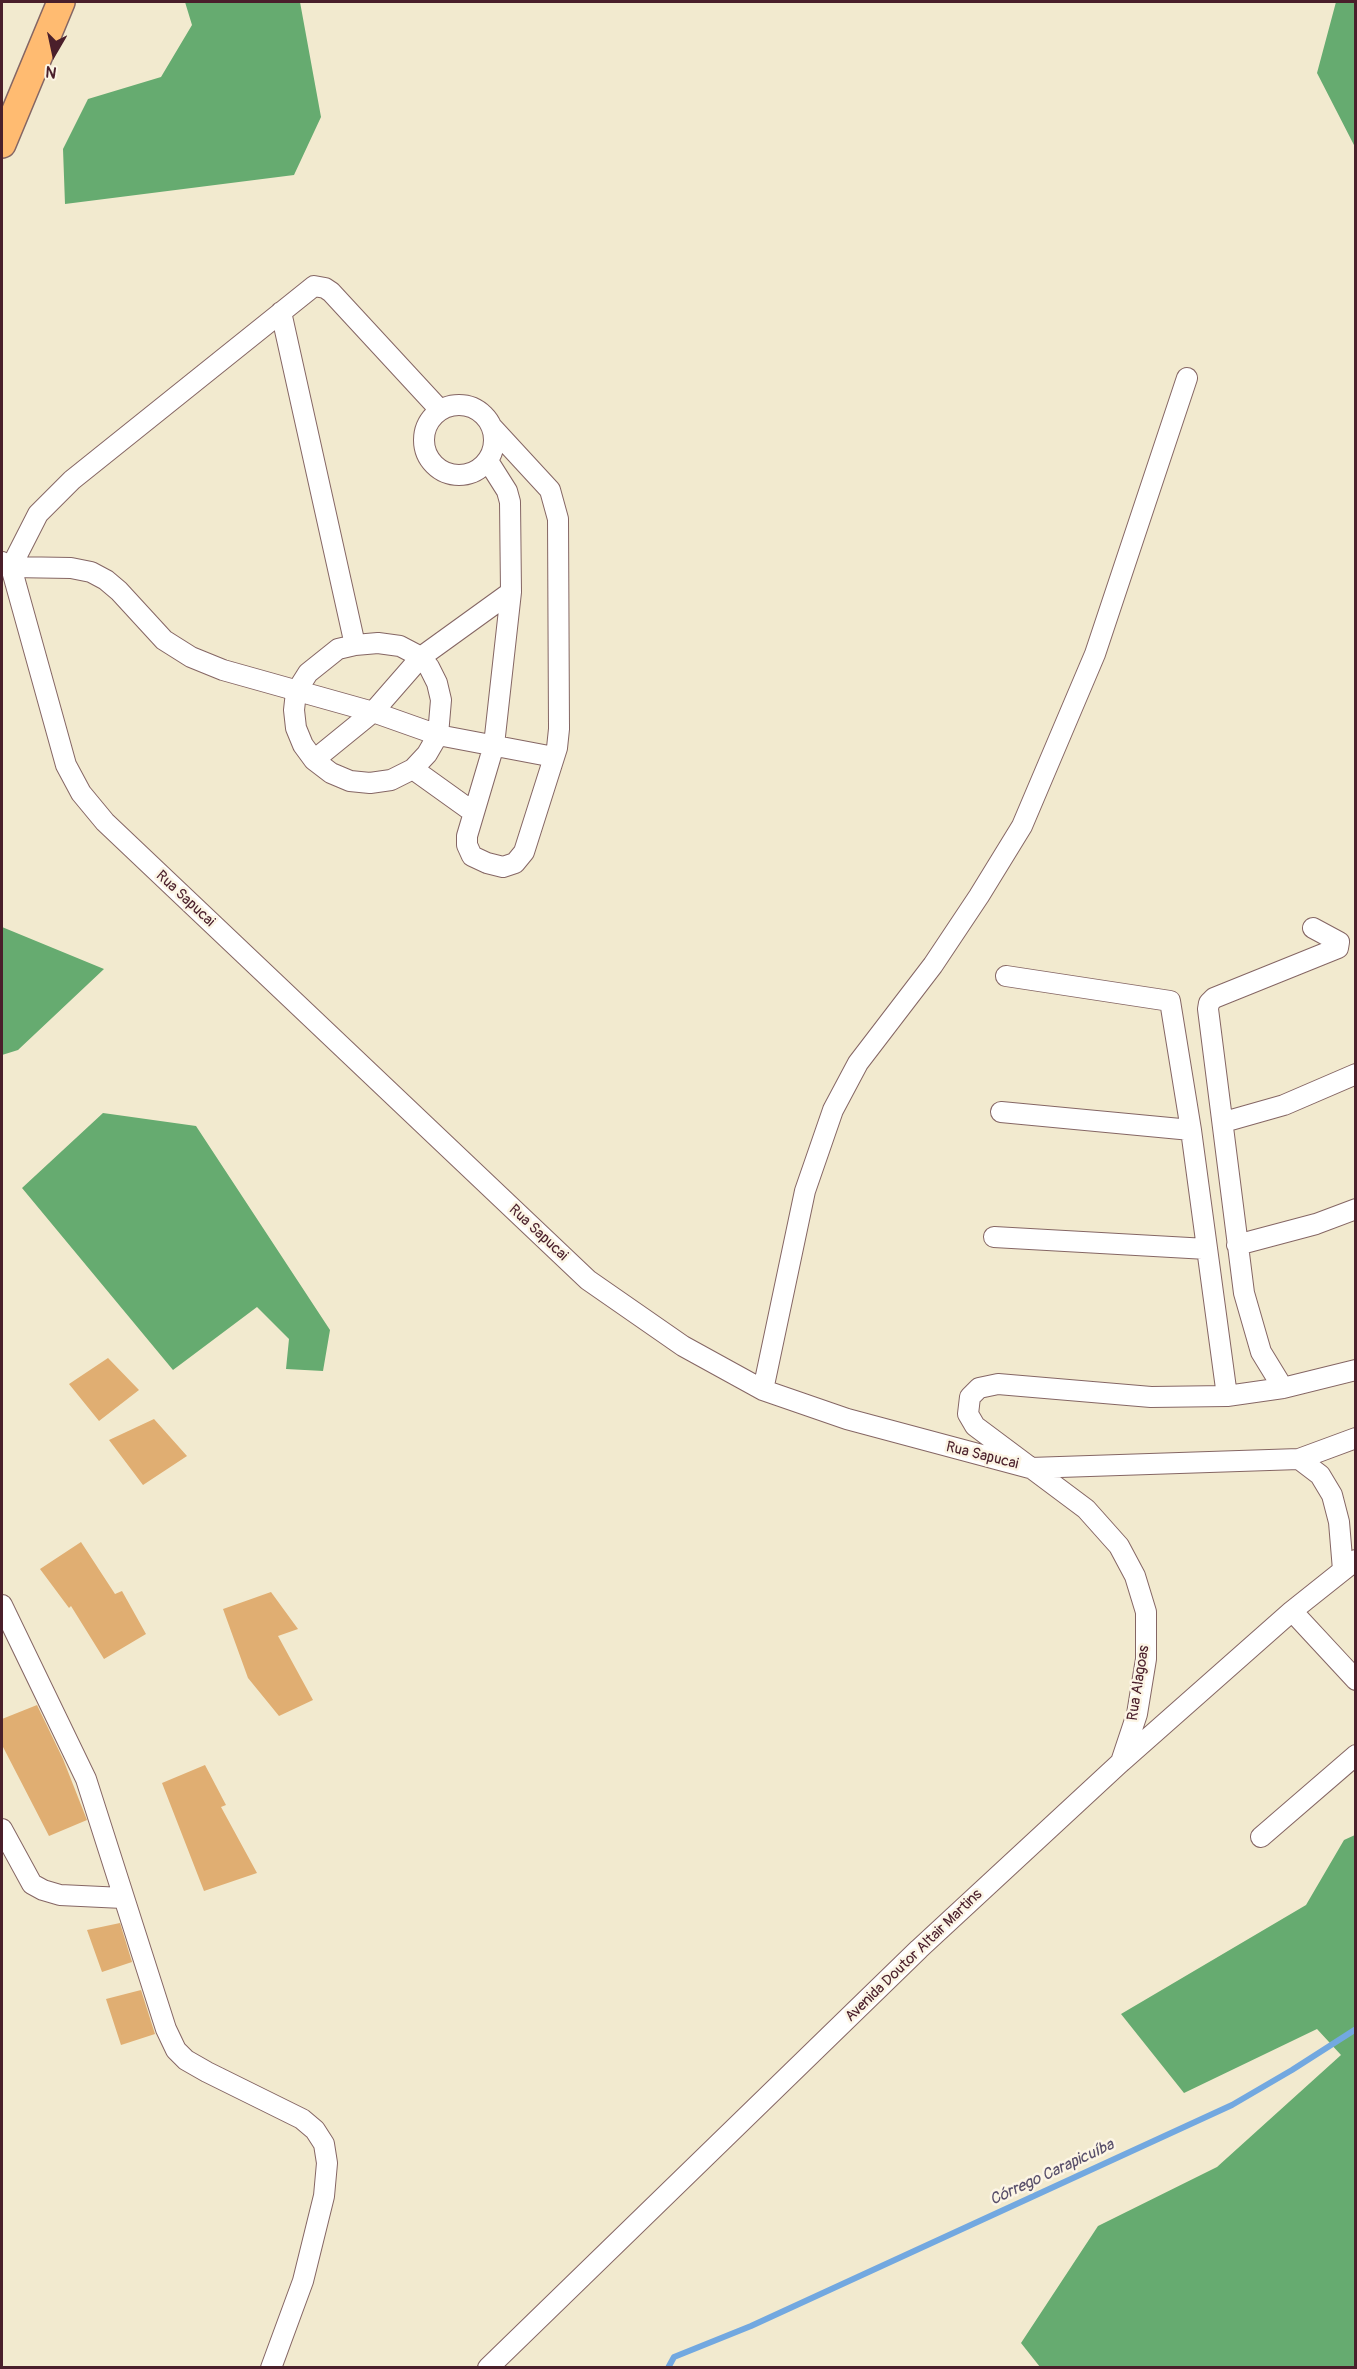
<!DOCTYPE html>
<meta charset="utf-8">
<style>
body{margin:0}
#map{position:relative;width:1357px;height:2369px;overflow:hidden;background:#f2eacf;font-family:Pangolin,sans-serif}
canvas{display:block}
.frame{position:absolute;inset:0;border:3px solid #4a1f2b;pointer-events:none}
.north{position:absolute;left:24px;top:24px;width:60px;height:60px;-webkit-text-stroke:4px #fcf5e5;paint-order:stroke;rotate:189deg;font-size:16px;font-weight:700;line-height:24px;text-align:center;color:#4a1f2b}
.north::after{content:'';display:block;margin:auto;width:21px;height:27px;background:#4a1f2b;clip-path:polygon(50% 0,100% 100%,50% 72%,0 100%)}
</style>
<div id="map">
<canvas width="1357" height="2369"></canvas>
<div class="frame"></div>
<div class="north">N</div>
</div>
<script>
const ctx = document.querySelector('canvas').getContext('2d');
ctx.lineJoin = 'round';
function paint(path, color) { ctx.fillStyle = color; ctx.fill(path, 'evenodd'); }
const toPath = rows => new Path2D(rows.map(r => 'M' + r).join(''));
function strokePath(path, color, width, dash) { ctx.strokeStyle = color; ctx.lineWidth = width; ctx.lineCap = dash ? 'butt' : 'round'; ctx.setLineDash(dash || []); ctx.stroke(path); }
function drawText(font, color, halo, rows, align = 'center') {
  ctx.font = font + ' Pangolin,sans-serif'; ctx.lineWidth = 5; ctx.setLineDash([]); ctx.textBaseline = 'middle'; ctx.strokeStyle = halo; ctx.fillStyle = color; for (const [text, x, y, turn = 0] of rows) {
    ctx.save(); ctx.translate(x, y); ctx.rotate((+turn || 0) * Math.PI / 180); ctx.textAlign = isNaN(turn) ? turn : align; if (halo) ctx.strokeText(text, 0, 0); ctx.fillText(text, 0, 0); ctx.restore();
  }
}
paint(toPath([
 [185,2,300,2,321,117,294,175,65,204,63,149,88,99,161,77,192,25],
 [1336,2,1355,2,1355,147,1317,73],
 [2,927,104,969,18,1050,2,1055],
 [103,1113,196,1126,330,1330,323,1371,286,1369,289,1339,257,1307,173,1370,22,1188],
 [1355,1835,1355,2367,1040,2367,1021,2343,1098,2226,1217,2167,1341,2055,1317,2029,1184,2093,1121,2014,1306,1905,1344,1840]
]), '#66ab70');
strokePath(toPath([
 [668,2368,674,2357,751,2326,1232,2105,1292,2070,1356,2029]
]), '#72a8e0', 6);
paint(toPath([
 [108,1358,139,1390,99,1421,69,1384],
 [154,1419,187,1456,143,1485,109,1440],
 [81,1542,115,1594,122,1591,146,1634,104,1659,71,1606,69,1608,40,1569],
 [271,1592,298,1629,278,1636,313,1700,279,1716,248,1678,223,1609],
 [37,1705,63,1759,87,1820,49,1836,2,1745,2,1719],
 [205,1765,226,1805,221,1807,257,1873,204,1891,162,1783],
 [120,1923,132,1962,102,1972,87,1930],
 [141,1990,155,2034,121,2045,106,1999]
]), '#e0ae72');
const minor = toPath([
 [281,312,355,645],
 '424 440a35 35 0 1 1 70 0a35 35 0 1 1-70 0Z',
 [440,410,331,292,325,288,314,286,72,480,38,514,11,567,71,568,91,572,106,580,119,591,164,640,191,657,223,670,373,712,438,735,554,757],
 [488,461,507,491,510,502,511,592,494,745,467,836,467,845,472,856,487,863,503,867,515,863,524,852,557,748,559,729,558,519,550,490,491,426],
 [2,562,11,567,66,765,81,793,105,822,588,1280,683,1346,763,1390,847,1419,1030,1468,1299,1459,1356,1438],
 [378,643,400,646,421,657,429,667,437,683,441,700,438,735,427,754,413,769,391,780,370,783,350,781,331,773,314,760,303,745,296,728,294,710,296,692,308,673,338,649,355,645,378,643],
 [314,760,373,712,421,657,511,592],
 [413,769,473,812],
 [1006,976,1170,1001,1191,1130,1227,1396],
 [1001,1112,1191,1130],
 [1224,1122,1284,1105,1356,1074],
 [994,1237,1207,1249],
 [1237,1245,1316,1224,1356,1209],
 [1283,1388,1261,1352,1244,1293,1208,1009,1209,1003,1214,998,1338,948,1339,942,1313,928],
 [763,1390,805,1191,833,1110,858,1063,933,965,979,896,1022,826,1095,654,1187,378],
 [1299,1459,1320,1475,1332,1495,1339,1522,1343,1570],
 [2,1605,86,1779,166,2029,176,2050,186,2060,207,2072,302,2119,315,2130,324,2144,327,2163,324,2196,303,2281,271,2368],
 [1292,1611,1356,1680],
 [1121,1762,1137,1714,1146,1659,1146,1612,1135,1576,1119,1546,1086,1509,975,1426,968,1414,970,1397,979,1388,998,1384,1151,1397,1227,1396,1283,1388,1356,1370],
 [2,1829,32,1884,43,1890,60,1895,123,1898],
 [1261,1837,1356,1755],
 [488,2368,919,1949,1120,1763,1292,1611,1356,1560]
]);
const highway = toPath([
 [2,144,61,2]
]);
strokePath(minor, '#856664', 22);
strokePath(highway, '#856664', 30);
strokePath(minor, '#fff', 20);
strokePath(highway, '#ffbb71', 27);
drawText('15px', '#4a1f2b', '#fcf5e5', [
 ["Rua Sapucai",185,899,43],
 ["Rua Sapucai",538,1233,43],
 ["Rua Sapucai",982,1456,14],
 ["Rua Alagoas",1139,1683,-81],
 ["Avenida Doutor Altair Martins",914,1956,-44]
]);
drawText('italic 16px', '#584f6a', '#fcf5e5', [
 ["Córrego Carapicuíba",1052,2173,-25]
]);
</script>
